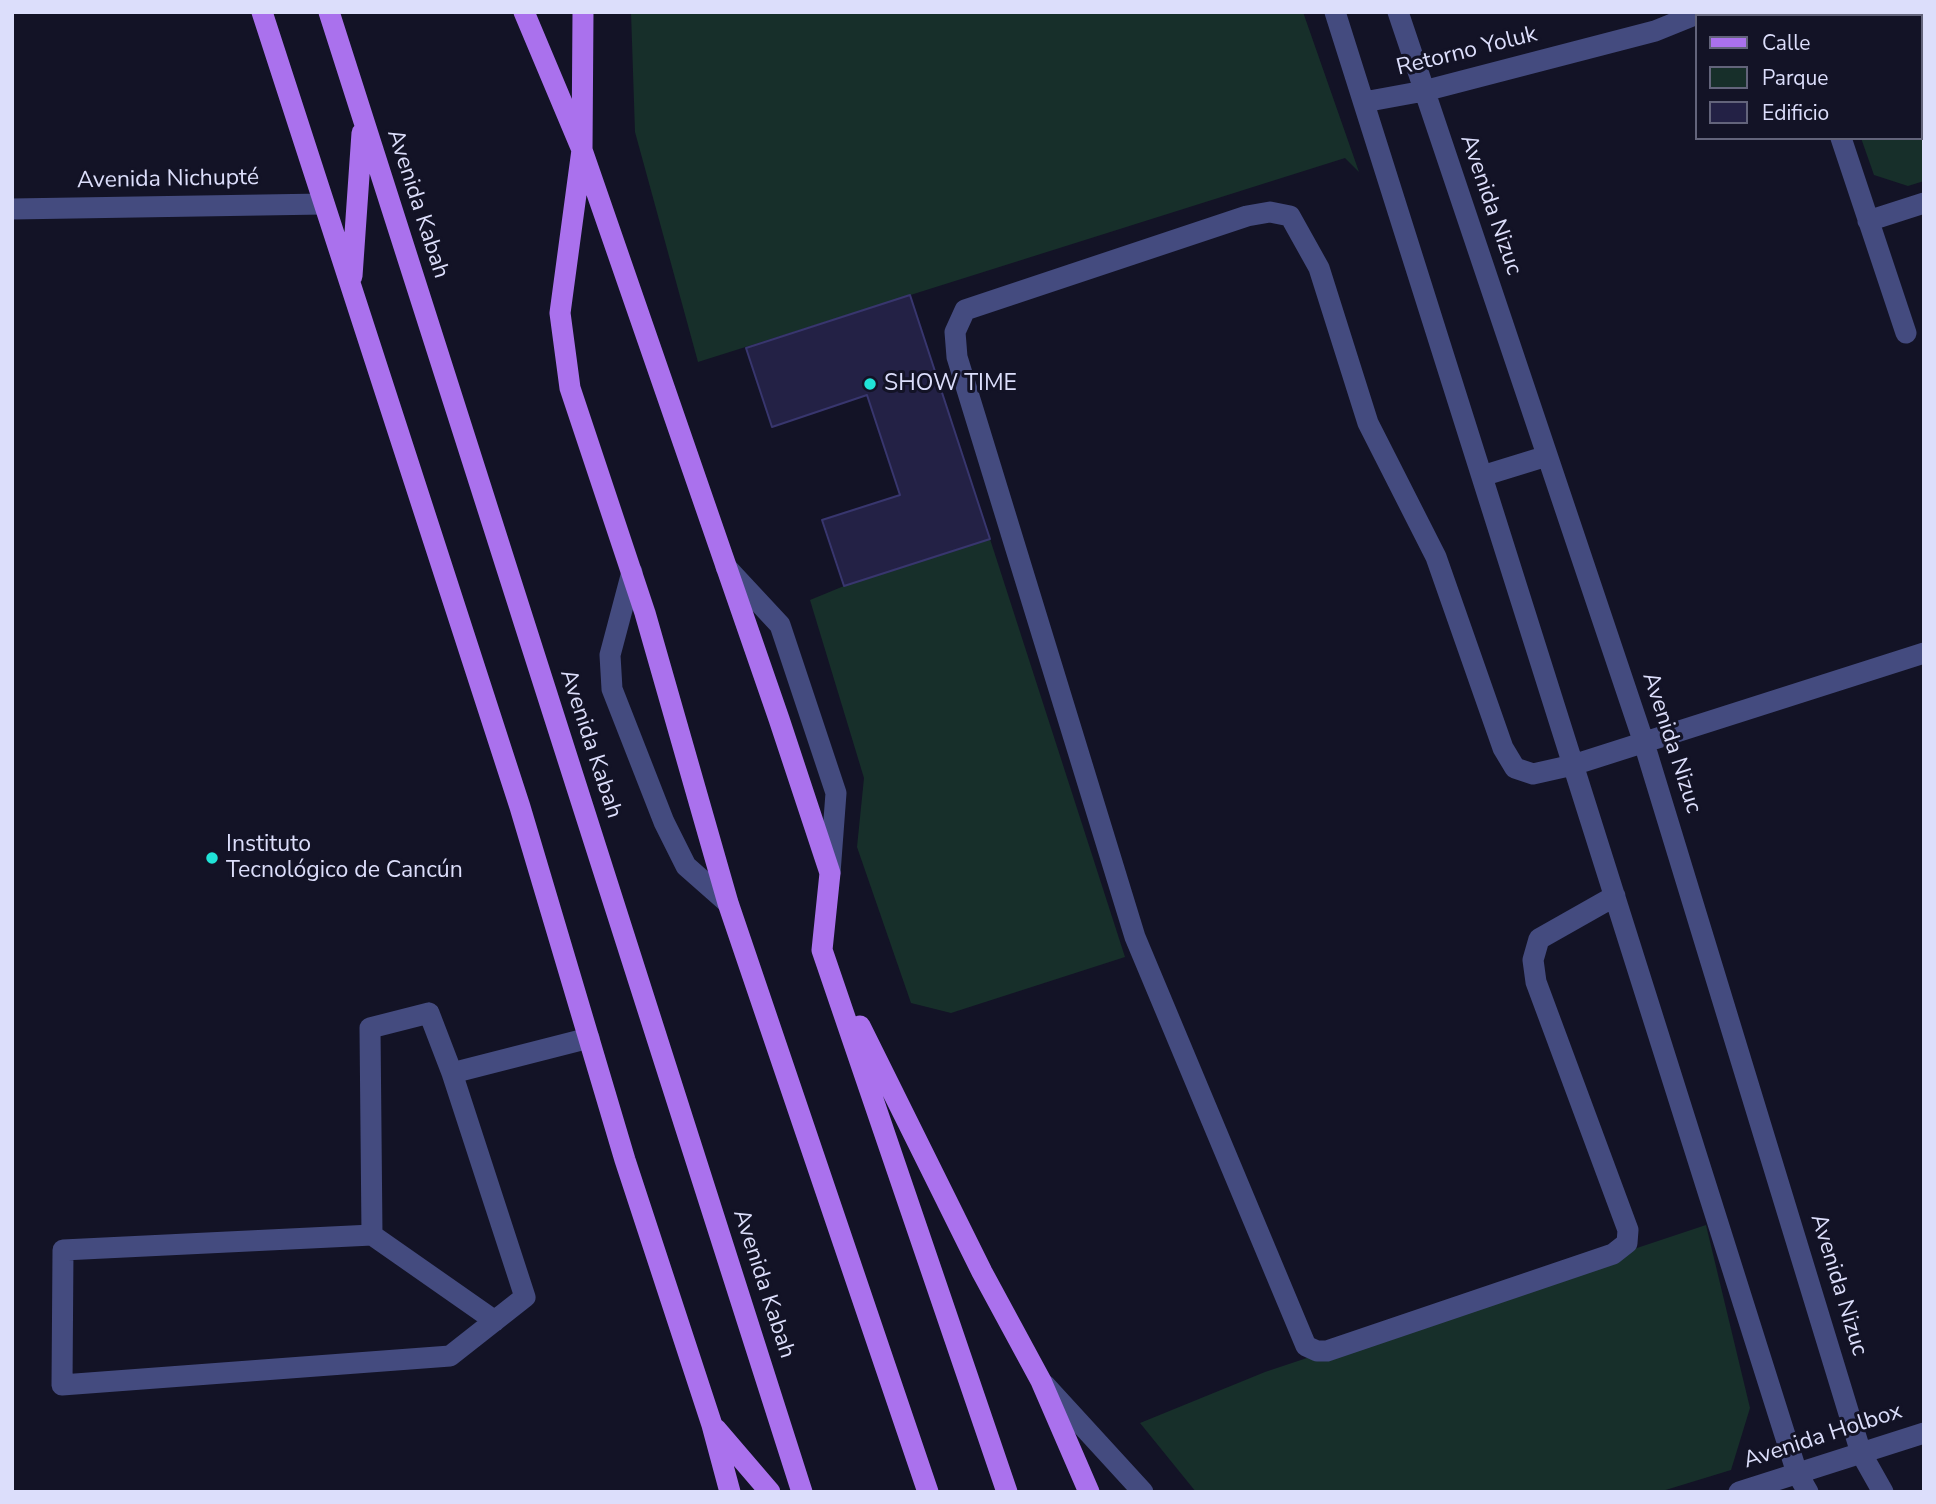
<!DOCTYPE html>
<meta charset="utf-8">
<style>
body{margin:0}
#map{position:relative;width:1936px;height:1504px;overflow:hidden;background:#131326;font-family:"Nunito Sans",sans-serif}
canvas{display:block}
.frame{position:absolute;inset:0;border:14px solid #dcdefb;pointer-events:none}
.legend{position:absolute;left:1695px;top:14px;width:228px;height:126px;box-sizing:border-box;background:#131326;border:2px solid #63647b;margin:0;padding:9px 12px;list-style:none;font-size:21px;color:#dcdefb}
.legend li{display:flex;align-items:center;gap:14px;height:35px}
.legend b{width:35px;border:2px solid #63647b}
</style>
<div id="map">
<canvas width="1936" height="1504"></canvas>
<div class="frame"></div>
<ul class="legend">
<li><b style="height:9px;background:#aa71ed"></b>Calle</li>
<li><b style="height:19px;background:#172f2a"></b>Parque</li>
<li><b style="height:19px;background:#232145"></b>Edificio</li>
</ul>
</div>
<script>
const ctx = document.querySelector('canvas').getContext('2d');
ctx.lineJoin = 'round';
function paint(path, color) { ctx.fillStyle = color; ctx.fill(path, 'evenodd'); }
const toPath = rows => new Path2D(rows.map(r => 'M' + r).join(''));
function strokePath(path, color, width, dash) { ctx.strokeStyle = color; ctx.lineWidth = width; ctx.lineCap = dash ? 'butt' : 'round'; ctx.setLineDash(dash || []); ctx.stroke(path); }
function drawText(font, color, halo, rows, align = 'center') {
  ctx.font = font + ' "Nunito Sans",sans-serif'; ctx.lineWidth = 6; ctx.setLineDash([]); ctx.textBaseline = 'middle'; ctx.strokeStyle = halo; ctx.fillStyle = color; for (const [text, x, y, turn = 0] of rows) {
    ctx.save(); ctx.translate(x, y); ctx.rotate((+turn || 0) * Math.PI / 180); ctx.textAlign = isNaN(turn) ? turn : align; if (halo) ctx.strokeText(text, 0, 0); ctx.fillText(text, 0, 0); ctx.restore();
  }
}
paint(toPath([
 [631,12,1303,12,1359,172,1345,158,698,362,635,132],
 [1818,12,1924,12,1924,181,1908,186,1874,175,1861,138,1920,138,1920,16,1819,16],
 [990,539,1125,957,951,1013,911,1003,857,847,864,778,810,600,844,586],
 [1706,1225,1750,1408,1731,1470,1659,1492,1196,1492,1140,1423,1265,1372]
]), '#172f2a');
const building = toPath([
 [910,295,990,539,844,586,822,520,900,495,867,395,772,427,746,348,910,295]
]);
paint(building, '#232145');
strokePath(building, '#38366e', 2);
strokePath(toPath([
 [1335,12,1797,1473,1808,1492],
 [1398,12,1644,743,1861,1453,1883,1492],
 [1799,12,1800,16],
 [1364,102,1424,91,1655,31,1702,12],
 [1841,138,1906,333],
 [12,209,324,204],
 [1868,221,1924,203],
 [1482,476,1547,456],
 [726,567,780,625,836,793,830,873],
 [632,572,610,655,612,689,664,822,686,866,728,903],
 [1615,896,1539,939,1533,960,1536,982,1628,1230,1627,1243,1613,1254,1327,1351,1317,1351,1306,1346,1135,937,957,357,955,332,965,310,1247,216,1270,212,1290,216,1319,268,1368,423,1436,557,1503,748,1515,768,1533,774,1573,765,1924,653],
 [429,1013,452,1073,525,1297,450,1356,62,1385,63,1250,372,1235,370,1028,429,1013],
 [452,1073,589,1038],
 [372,1235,495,1321],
 [1045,1385,1143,1492],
 [1739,1492,1924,1433]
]), '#444b7f', 21);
strokePath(toPath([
 [262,12,520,807,625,1160,712,1425,730,1492],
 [329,12,802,1492],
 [524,12,582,150,779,719,830,873,822,950,1007,1492],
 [583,12,582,150,560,313,570,388,645,613,728,903,928,1492],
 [352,276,362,133],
 [860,1026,982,1272,1041,1381,1089,1492],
 [716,1429,770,1492]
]), '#aa71ed', 21);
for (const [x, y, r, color] of [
 [870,384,7,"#20e3d7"],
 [212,858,7,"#20e3d7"]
]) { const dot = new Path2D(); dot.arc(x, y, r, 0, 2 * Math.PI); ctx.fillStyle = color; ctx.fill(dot); strokePath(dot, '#131326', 2.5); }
drawText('23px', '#dcdefb', '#131326', [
 ["Retorno Yoluk",1467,52,-14],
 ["Avenida Nichupté",168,180,-1],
 ["Avenida Kabah",417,204,72],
 ["Avenida Nizuc",1490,205,71],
 ["Avenida Nizuc",1671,743,72],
 ["Avenida Kabah",590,744,72],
 ["Avenida Kabah",763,1284,72],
 ["Avenida Nizuc",1838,1285,73],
 ["Avenida Holbox",1823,1437,-18]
]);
drawText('23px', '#dcdefb', '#131326', [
 ["SHOW TIME",884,384],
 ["Instituto",226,845],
 ["Tecnológico de Cancún",226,871]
], 'left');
</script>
